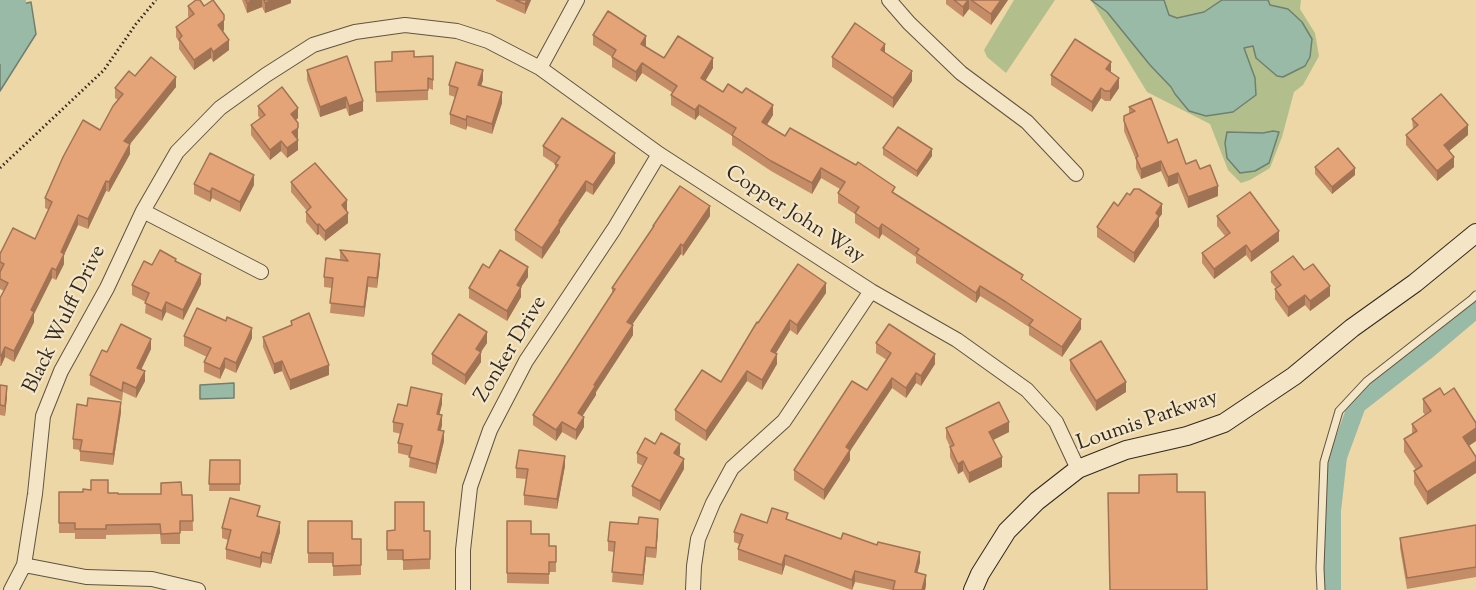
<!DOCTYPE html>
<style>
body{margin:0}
canvas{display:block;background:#edd7a7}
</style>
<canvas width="1476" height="590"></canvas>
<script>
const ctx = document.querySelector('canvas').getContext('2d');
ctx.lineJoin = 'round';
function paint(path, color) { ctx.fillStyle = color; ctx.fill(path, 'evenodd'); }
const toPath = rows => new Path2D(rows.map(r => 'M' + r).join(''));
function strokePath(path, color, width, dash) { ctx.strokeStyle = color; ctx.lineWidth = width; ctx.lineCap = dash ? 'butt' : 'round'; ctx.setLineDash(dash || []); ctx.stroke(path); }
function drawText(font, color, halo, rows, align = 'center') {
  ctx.font = font + ' "Sorts Mill Goudy",serif'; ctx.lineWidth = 4.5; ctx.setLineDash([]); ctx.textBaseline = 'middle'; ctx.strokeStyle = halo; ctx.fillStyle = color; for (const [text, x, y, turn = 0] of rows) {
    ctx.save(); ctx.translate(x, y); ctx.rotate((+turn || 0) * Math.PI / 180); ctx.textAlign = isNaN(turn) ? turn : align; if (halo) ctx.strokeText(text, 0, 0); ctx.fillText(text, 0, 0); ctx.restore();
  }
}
paint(toPath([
 [1014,0,1055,0,1006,73,987,57,984,50],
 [1091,0,1301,0,1300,9,1315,33,1319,56,1303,85,1294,92,1282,137,1270,168,1250,180,1241,183,1228,170,1210,124,1147,92]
]), '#b2bf8c');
const water = toPath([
 [1091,0,1164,0,1169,15,1177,18,1204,12,1222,0,1268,0,1270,5,1288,9,1302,22,1312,39,1310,57,1305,66,1283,77,1277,76,1256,58,1253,46,1244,48,1255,78,1256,95,1233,112,1206,116,1189,111,1175,94,1171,87,1150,65,1107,12,1091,0],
 [31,2,36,34,0,91,0,10,31,2],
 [1273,131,1279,132,1269,163,1255,171,1240,173,1227,158,1225,143,1227,132,1263,133,1273,131],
 [234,383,234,398,200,399,200,385,234,383]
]);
paint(water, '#99baa6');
strokePath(water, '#6f8070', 1.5);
strokePath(toPath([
 [1332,590,1332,511,1338,457,1357,405,1425,352,1476,309]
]), '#99baa6', 18);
strokePath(toPath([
 [0,49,9,38,11,0]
]), '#99baa6', 30);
const lane = toPath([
 [1321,590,1320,568,1324,462,1339,411,1367,381,1472,299,1476,295]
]);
const street = toPath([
 [889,0,909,23,961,73,1027,122,1076,174],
 [540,68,577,0],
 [143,211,261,272],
 [24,565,86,577,152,579,198,590],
 [11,590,24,565,35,494,43,416,61,371,107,288,143,211,177,152,220,108,266,75,313,45,355,32,405,25,457,31,488,41,540,68,659,154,871,291,957,340,1027,390,1056,422,1078,469],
 [463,590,463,550,470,487,490,430,526,361,614,229,659,154],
 [693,590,694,566,698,539,713,503,732,468,784,421,871,291]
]);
const secondary = toPath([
 [973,590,980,574,1007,531,1037,501,1078,469,1126,450,1187,436,1224,423,1294,376,1352,328,1415,283,1476,233]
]);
strokePath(lane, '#605441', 9);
strokePath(street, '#605441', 16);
strokePath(secondary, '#31281f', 20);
strokePath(toPath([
 [0,168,104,70,136,24,156,0]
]), '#31281f', 3, [1.5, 3]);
strokePath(lane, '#f3e5c6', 7);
strokePath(street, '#f3e5c6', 14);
strokePath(secondary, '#f3e5c6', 18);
paint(toPath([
 [242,0,291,0,291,3,265,13,262,7,247,13],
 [496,0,531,0,525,14,496,1],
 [946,0,1008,0,991,25,969,9,963,17,946,4],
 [188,6,224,30,223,31,229,50,213,62,211,58,194,70,179,49,179,42,176,37,176,27,189,18,188,16],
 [593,35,646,46,646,47,664,58,713,68,705,81,723,92,773,115,767,125,785,136,895,194,1023,280,1081,329,1062,357,1029,335,1029,327,1006,312,980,296,976,303,916,263,916,257,882,234,879,239,855,223,855,214,838,203,838,193,840,189,821,178,812,194,771,171,732,145,732,136,699,115,695,120,671,105,671,95,673,93,642,73,636,82,612,67,612,57,593,45],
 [885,53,912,81,893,108,832,67,832,57],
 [433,56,433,90,428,88,428,100,376,102,375,62,392,61,414,57],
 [307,70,363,111,349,116,346,108,320,117,307,80],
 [1111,72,1119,88,1110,101,1105,101,1101,98,1092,112,1051,85,1051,75],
 [135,76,176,87,130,144,130,154,109,192,106,191,88,229,78,225,64,255,64,264,56,280,52,278,34,314,34,322,14,362,5,357,1,366,0,366,0,298,4,291,0,289,0,254,35,239,49,210,45,208,45,198,100,130,118,100,115,98,115,88],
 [483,80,481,86,502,103,492,134,467,126,466,130,450,124,450,114,455,97,449,95,449,85],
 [1151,98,1168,143,1186,164,1200,169,1218,196,1188,208,1178,183,1168,187,1161,171,1141,179,1136,168,1136,160,1124,131,1124,116,1129,114,1129,107],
 [258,106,298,118,296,120,298,150,287,158,281,151,270,160,251,135,251,125,260,118,258,116],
 [1412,119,1468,135,1449,151,1454,167,1437,181,1406,145,1406,135,1413,129],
 [543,146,615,163,593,195,586,191,560,229,560,232,542,259,515,240,515,230,555,170,555,164,543,156],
 [883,148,932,156,917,177,883,155],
 [1315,167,1355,175,1332,194,1315,174],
 [291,182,347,210,346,211,348,223,325,241,319,234,317,235,306,222,306,212,307,211,291,192],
 [194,184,254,185,240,212,212,198,210,202,194,194],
 [1118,206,1162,214,1159,218,1159,226,1134,263,1097,237,1097,227],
 [710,216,683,256,681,254,632,325,633,335,596,392,596,395,582,416,584,427,576,440,562,432,556,441,533,425,533,415,612,293,612,288,653,228,653,226],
 [1217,216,1279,241,1251,262,1246,255,1214,279,1202,263,1202,253,1225,236,1217,226],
 [340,250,380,264,377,288,368,287,364,317,330,313,332,288,324,287,324,277,340,260],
 [176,262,201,284,183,320,166,312,162,321,145,313,146,302,132,295,132,285,152,265],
 [489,268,528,277,521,287,521,297,507,321,469,298,469,288],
 [1304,270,1330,296,1310,311,1305,305,1288,317,1275,299,1275,289,1276,288,1271,282,1271,272],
 [826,293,797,335,790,330,776,353,777,364,762,390,747,381,706,441,675,420,675,410,721,382,758,323],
 [291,321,329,375,290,390,282,371,274,374,263,347,263,337,291,326],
 [184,336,252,338,236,373,225,368,220,379,204,372,204,362,207,357,184,346],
 [487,343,481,352,481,362,465,385,432,364,432,354],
 [876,343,935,364,921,386,916,383,906,398,892,388,850,451,850,460,824,500,794,480,794,470,867,390,887,360,876,353],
 [151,349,141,370,145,381,136,398,123,392,122,401,90,385,90,375,107,352],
 [1070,360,1126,392,1096,411,1070,370],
 [0,385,7,396,5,416,0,415],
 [1444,395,1476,423,1476,441,1468,446,1427,505,1414,484,1414,471,1416,470,1404,452,1404,439,1412,434,1412,424,1425,415,1423,412,1423,399],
 [442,404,439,415,442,425,441,430,444,441,436,474,409,467,410,456,398,453,398,443,401,434,393,432,393,422,407,406],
 [121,412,113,465,80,461,80,450,73,449,73,439],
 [946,428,1009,432,993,440,1002,467,969,483,963,471,958,474,950,457,950,447,946,438],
 [655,444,680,454,679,456,684,469,660,511,632,496,632,486,643,466,637,463,637,453],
 [210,460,240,460,240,491,209,491],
 [565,466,557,509,524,505,524,495,526,479,516,478,516,468],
 [59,492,108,493,118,494,161,494,192,495,193,531,180,531,180,544,161,544,160,534,106,535,106,539,75,539,75,533,59,533],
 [259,517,280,532,271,564,262,562,260,568,226,559,226,549,228,540,222,538,222,528],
 [788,520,841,539,920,562,917,573,926,585,925,590,892,590,855,582,852,590,785,565,782,575,738,560,738,549,739,544,734,542,734,532,767,523],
 [308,521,352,539,361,539,361,575,333,576,333,563,308,563],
 [507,521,531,534,549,546,556,546,556,572,549,572,549,584,507,583],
 [1476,525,1476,577,1407,589,1400,548,1400,538],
 [658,529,656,558,646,557,643,585,612,582,614,552,608,551,608,541],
 [387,531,430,531,430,569,403,570,403,560,387,560]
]), '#c58d67');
paint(toPath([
 [254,0,262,0,262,7,247,13,247,3],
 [273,0,291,0,291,3,265,13,265,3],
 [527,0,531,0,525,14,525,4],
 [968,0,969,0,969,9,963,17,963,7],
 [1001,0,1008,0,991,25,991,14],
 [224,20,224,30,218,35,218,25],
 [646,36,646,46,641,54,641,44],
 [229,40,229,50,213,62,213,52],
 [885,44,885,54,881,50],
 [211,48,211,58,194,70,194,60],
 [713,58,713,68,701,88,701,78],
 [1111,62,1111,72,1106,69],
 [642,63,642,73,636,82,636,72],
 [483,70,483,80,478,95,478,85],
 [912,71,912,81,893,108,893,98],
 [176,77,176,87,130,144,130,154,109,192,109,182,124,141],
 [1119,78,1119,88,1110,101,1110,91],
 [1101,88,1101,98,1092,112,1092,102],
 [502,92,502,103,492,134,492,124],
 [346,97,346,108,320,117,320,107],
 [363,101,363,111,349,116,349,106],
 [699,105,699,115,695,120,695,110],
 [773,105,773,115,762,132,762,122],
 [298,108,298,118,291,124,291,114],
 [467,116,467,126,466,130,466,120],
 [1468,125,1468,135,1444,155,1444,145],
 [298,128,298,138,292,142,292,132],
 [298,140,298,150,287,158,287,148],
 [281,141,281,151,270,160,270,150],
 [932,149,932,156,917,177,917,171],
 [615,153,615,163,593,195,593,185],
 [1454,157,1454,167,1437,181,1437,171],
 [1161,161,1161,171,1141,179,1141,169],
 [821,168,821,178,812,194,812,183],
 [1355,168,1355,175,1332,194,1332,187],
 [1178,173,1178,183,1168,187,1168,177],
 [254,175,254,185,240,212,240,202],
 [106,181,106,191,88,229,88,219],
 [586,181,586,191,560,229,560,232,542,259,542,248,559,221],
 [1218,186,1218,196,1188,208,1188,197],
 [212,188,212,198,210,202,210,192],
 [347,200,347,210,342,215,342,205],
 [1162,204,1162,214,1159,218,1159,226,1134,263,1134,253,1156,213],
 [710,206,710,216,683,256,683,246],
 [348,213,348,223,325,241,325,231],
 [78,215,78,225,64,255,64,264,56,280,56,270,61,252],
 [319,224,319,234,317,235,317,225],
 [882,224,882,234,879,239,879,229],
 [1279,231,1279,241,1251,262,1251,252],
 [681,244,681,254,627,332,627,322],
 [1246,245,1246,255,1214,279,1214,269],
 [380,254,380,264,377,288,377,278],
 [528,267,528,277,521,287,521,297,507,321,507,311,517,285],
 [52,268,52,278,34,314,34,322,14,362,14,351,31,310],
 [201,274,201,284,183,320,183,310],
 [368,277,368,287,364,317,364,307],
 [826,283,826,293,797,335,797,325],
 [980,286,980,296,976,303,976,293],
 [1330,286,1330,296,1310,311,1310,301],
 [1305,295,1305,305,1288,317,1288,307],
 [166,302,166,312,162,321,162,311],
 [1081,319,1081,329,1062,357,1062,347],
 [790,320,790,330,771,361,771,351],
 [633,325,633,335,596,392,596,395,578,423,578,413,594,385],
 [252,328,252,338,236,373,236,363],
 [487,332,487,343,476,359,476,349],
 [151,339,151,349,137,378,137,368],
 [5,347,5,357,1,366,1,356],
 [481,352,481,362,465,385,465,375],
 [777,354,777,364,762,390,762,380],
 [935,354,935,364,921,386,921,376],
 [225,358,225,368,220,379,220,369],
 [282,361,282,371,274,374,274,364],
 [329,365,329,375,290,390,290,380],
 [145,371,145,381,136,398,136,388],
 [747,371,747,381,706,441,706,431],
 [916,373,916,383,906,398,906,388],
 [892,378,892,388,850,451,850,460,824,500,824,490,846,447],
 [1126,382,1126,392,1096,411,1096,401],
 [7,386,7,396,5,416,5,406],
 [442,394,442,404,437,424,437,414],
 [121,402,121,412,113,465,113,454],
 [442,415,442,425,438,440,438,430],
 [584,417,584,427,576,440,576,430],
 [562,422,562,432,556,441,556,430],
 [1009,422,1009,432,989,442,989,432],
 [1476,428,1476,441,1463,450,1463,437],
 [444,431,444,441,436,474,436,464],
 [680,444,680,454,674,463,674,453],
 [565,456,565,466,557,509,557,499],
 [1002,457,1002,467,969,483,969,473],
 [684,459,684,469,660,511,660,501],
 [963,461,963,471,958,474,958,464],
 [1476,461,1476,473,1427,505,1427,492],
 [658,519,658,529,656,558,656,548],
 [280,522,280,532,271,564,271,554],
 [646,547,646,557,643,585,643,575],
 [262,552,262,562,260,568,260,558],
 [920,552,920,562,915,582,915,572],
 [785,555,785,565,782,575,782,565],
 [855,571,855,582,852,590,852,580],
 [926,575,926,585,925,590,922,590]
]), '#a07354');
const building = toPath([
 [196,0,200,0,204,6,213,0,224,15,224,20,218,25,229,40,213,52,211,48,194,60,179,39,182,36,176,27,194,14,188,6,196,0],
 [246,0,254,0,247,3,246,0],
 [264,0,273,0,265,3,264,0],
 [515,0,527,0,525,4,515,0],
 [954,0,968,0,963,7,954,0],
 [971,0,1001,0,991,14,971,0],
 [608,11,646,36,641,44,664,58,678,36,713,58,701,78,723,92,728,84,742,93,746,88,773,105,762,122,785,136,790,128,856,165,858,162,895,187,892,192,1023,275,1021,279,1081,319,1062,347,1029,325,1033,320,1006,302,980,286,976,293,916,253,919,249,882,224,879,229,855,213,859,207,838,193,845,182,821,168,812,183,771,161,732,135,736,128,699,105,695,110,671,95,677,86,642,63,636,72,612,57,616,50,593,35,608,11],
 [855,23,885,44,881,50,912,71,893,98,832,57,855,23],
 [1075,39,1111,62,1106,69,1119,78,1110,91,1105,91,1101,88,1092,102,1051,75,1075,39],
 [414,51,414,57,433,56,433,80,428,78,428,90,376,92,375,62,392,61,392,52,414,51],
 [347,56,363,101,349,106,346,97,320,107,307,70,347,56],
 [151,57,176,77,124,141,130,144,109,182,106,181,88,219,78,215,61,252,64,254,56,270,52,268,31,310,34,312,14,351,5,347,1,356,0,356,0,298,8,283,0,279,0,272,4,264,0,262,0,254,13,228,35,239,52,202,45,198,63,157,83,120,100,130,113,106,123,94,115,88,129,71,135,76,151,57],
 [456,62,483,70,478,85,502,92,492,124,467,116,466,120,450,114,458,88,449,85,456,62],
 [282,87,298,108,291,114,298,123,298,128,292,132,298,140,287,148,281,141,270,150,251,125,265,115,258,106,282,87],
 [1441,94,1468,125,1444,145,1454,157,1437,171,1406,135,1418,125,1412,119,1441,94],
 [1151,98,1168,143,1177,139,1186,164,1196,160,1200,169,1210,165,1218,186,1188,197,1178,173,1168,177,1161,161,1141,169,1136,158,1138,156,1124,121,1124,116,1135,111,1129,107,1151,98],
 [562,118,615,153,593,185,586,181,559,221,560,222,542,248,515,230,558,165,555,164,560,157,543,146,562,118],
 [898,127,932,149,917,171,883,148,898,127],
 [1338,148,1355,168,1332,187,1315,167,1338,148],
 [210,153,254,175,240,202,212,188,210,192,194,184,210,153],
 [315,163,347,200,342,205,348,213,325,231,319,224,317,225,306,212,311,207,291,182,315,163],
 [680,186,710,206,683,246,681,244,627,322,633,325,594,385,596,385,578,413,584,417,576,430,562,422,556,430,533,415,615,289,612,288,654,226,653,226,680,186],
 [1134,189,1139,189,1162,204,1156,213,1159,216,1134,253,1097,227,1114,202,1118,206,1127,193,1130,195,1134,189],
 [1250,192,1279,231,1251,252,1246,245,1214,269,1202,253,1230,233,1217,216,1250,192],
 [160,250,176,259,175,261,201,274,183,310,166,302,162,311,145,303,149,293,132,285,144,261,152,265,160,250],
 [340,250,380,254,377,278,368,277,364,307,330,303,333,278,324,277,326,258,348,261,340,250],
 [500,250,528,267,517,285,521,287,507,311,469,288,483,264,489,268,500,250],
 [1293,256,1304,270,1313,264,1330,286,1310,301,1305,295,1288,307,1275,289,1281,285,1271,272,1293,256],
 [798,264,826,283,797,325,790,320,771,351,777,354,762,380,747,371,706,431,675,410,702,370,721,382,757,322,758,323,798,264],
 [197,308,226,321,227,317,252,328,236,363,225,358,220,369,204,362,211,348,184,336,197,308],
 [309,313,329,365,290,380,282,361,274,364,263,337,292,325,291,321,309,313],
 [459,314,487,332,476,349,481,352,465,375,432,354,459,314],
 [121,324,151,339,137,368,145,371,136,388,123,382,122,391,90,375,102,350,107,352,121,324],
 [889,324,935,354,921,376,916,373,906,388,892,378,846,447,850,450,824,490,794,470,852,381,867,390,891,353,876,343,889,324],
 [1101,341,1126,382,1096,401,1070,360,1101,341],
 [0,385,7,386,5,406,0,405,0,385],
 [411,387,442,394,437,414,442,415,438,430,444,431,436,464,409,457,412,446,398,443,403,424,393,422,398,404,407,406,411,387],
 [1440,388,1444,395,1454,388,1476,423,1476,428,1463,437,1476,457,1476,461,1427,492,1414,471,1422,466,1404,439,1417,431,1412,424,1431,411,1423,399,1440,388],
 [88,398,121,402,113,454,80,451,82,440,73,439,77,404,87,406,88,398],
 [999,402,1009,422,989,432,1002,457,969,473,963,461,958,464,950,447,954,445,946,428,999,402],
 [661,433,680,444,674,453,684,459,660,501,632,486,647,458,637,453,645,438,655,444,661,433],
 [519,450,565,456,557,499,524,495,528,469,516,468,519,450],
 [210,460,240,460,240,484,209,484,210,460],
 [1177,474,1177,492,1205,492,1207,590,1110,590,1108,493,1139,493,1139,475,1177,474],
 [91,480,108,480,108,493,118,493,118,494,161,494,161,483,181,482,182,495,192,495,193,521,180,521,180,533,161,534,160,524,106,525,106,529,75,529,75,523,59,523,59,492,83,492,83,489,91,490,91,480],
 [230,498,260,506,257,516,280,522,271,554,262,552,260,558,226,549,231,530,222,528,230,498],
 [395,502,424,502,424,531,430,531,430,559,403,560,403,550,387,550,387,531,395,530,395,502],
 [772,508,788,513,786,519,841,539,843,533,877,545,878,542,920,552,915,572,926,575,922,590,893,590,895,581,855,571,852,580,785,555,782,565,738,549,743,535,734,532,741,514,767,523,772,508],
 [639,517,658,519,656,548,646,547,643,575,612,572,615,542,608,541,610,522,638,524,639,517],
 [308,521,352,521,352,539,361,539,361,565,333,566,333,553,308,553,308,521],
 [507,521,531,521,531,534,549,534,549,546,556,546,556,562,549,562,549,574,507,573,507,521],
 [1476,525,1476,567,1407,578,1400,538,1476,525]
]);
paint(building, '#e5a478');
strokePath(building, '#a07354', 1.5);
drawText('21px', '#31281f', '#f3e5c6', [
 ["Copper John Way",794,216,33],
 ["Black Wulff Drive",66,320,-64],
 ["Zonker Drive",512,350,-59],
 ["Loumis Parkway",1148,422,-19]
]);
</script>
